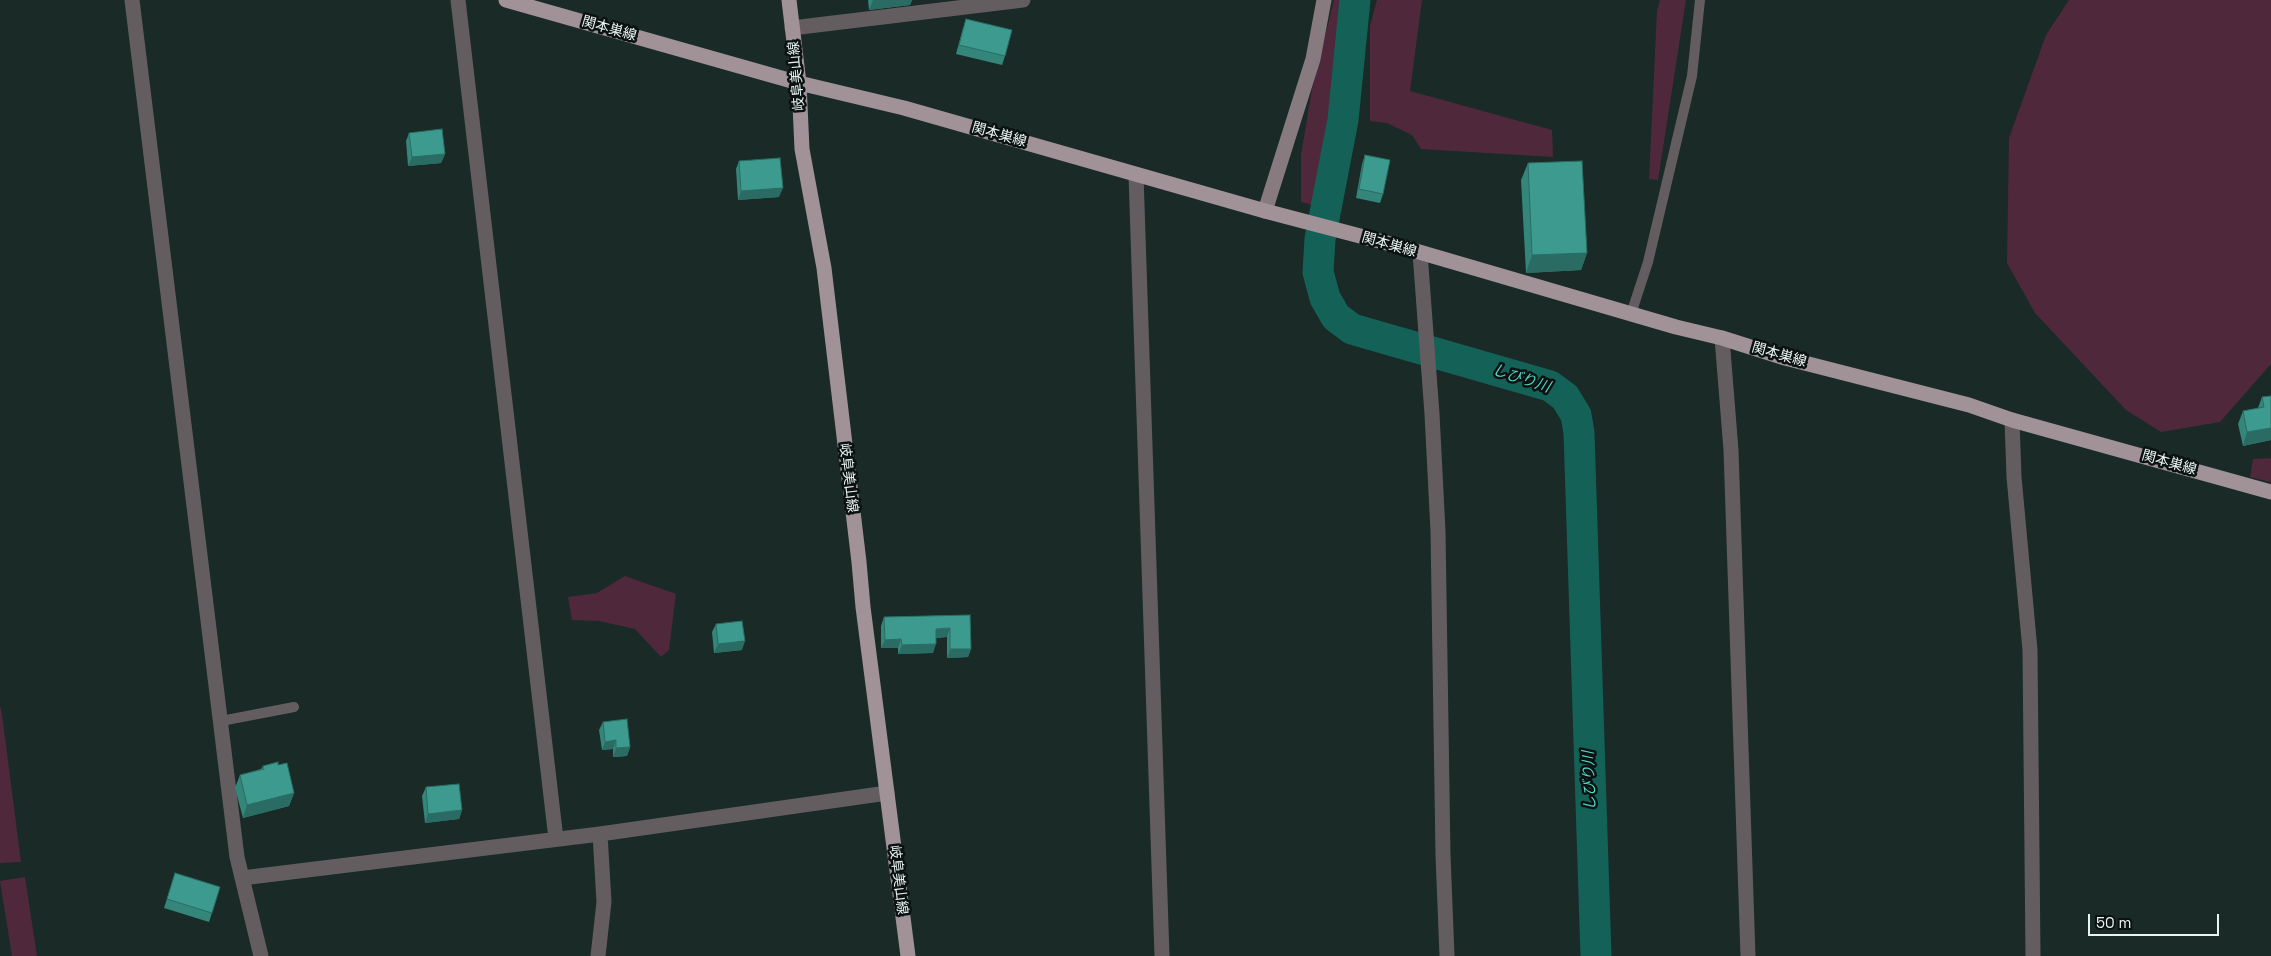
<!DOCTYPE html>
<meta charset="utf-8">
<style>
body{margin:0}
#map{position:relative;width:2271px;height:956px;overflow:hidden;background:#192a27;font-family:"Space Grotesk",sans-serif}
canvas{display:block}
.scale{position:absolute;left:2088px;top:914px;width:131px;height:22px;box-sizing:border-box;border:2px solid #e9f4f2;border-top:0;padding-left:6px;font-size:15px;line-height:18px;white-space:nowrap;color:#e9f4f2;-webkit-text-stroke:4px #0a1110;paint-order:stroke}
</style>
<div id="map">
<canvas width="2271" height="956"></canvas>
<div class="scale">50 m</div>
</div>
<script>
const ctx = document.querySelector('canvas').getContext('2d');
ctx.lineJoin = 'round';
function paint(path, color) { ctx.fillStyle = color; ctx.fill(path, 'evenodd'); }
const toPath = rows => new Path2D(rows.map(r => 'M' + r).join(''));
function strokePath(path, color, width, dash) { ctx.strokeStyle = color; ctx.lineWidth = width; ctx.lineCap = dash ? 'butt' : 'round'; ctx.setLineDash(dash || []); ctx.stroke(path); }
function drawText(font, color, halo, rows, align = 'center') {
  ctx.font = font + ' "Space Grotesk","Noto Sans JP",sans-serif'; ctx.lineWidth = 5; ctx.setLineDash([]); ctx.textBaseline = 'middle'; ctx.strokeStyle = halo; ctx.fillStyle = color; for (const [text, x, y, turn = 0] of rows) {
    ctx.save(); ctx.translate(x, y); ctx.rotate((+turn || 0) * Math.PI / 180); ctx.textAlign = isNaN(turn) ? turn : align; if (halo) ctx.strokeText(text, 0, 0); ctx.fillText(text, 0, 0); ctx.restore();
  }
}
paint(toPath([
 [1334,0,1346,0,1322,207,1301,202,1301,155,1312,89],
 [1377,0,1422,0,1410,91,1552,130,1553,157,1421,149,1412,135,1387,123,1370,121,1370,26],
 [1660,0,1686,0,1658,180,1649,179,1657,11],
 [2069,0,2271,0,2271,364,2220,422,2161,432,2126,410,2035,313,2007,263,2009,138,2046,35],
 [2271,458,2271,482,2250,477,2253,459],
 [625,576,676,594,669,650,661,657,635,629,599,621,572,620,568,597,597,593],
 [0,706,2,714,21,862,0,863],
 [25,877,37,956,12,956,0,881]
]), '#4f293b');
strokePath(toPath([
 [1355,0,1343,120,1320,239,1318,272,1325,298,1336,317,1352,329,1550,386,1565,397,1576,415,1579,433,1596,956]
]), '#146158', 31);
strokePath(toPath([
 [1631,314,1648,262,1692,76,1700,0],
 [221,721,294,707]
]), '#645d60', 10);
strokePath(toPath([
 [132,0,237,857,261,956],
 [458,0,556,839],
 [792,28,1023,0],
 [1136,175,1162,956],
 [1420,253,1432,414,1438,531,1443,855,1447,956],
 [1722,338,1731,450,1748,956],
 [2012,420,2014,477,2030,650,2033,956],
 [242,878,600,834,887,793],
 [598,956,604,902,600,834]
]), '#645d60', 15);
strokePath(toPath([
 [1265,211,1313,59,1324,0]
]), '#877b80', 15);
strokePath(toPath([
 [506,0,799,83,904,108,1265,211,1402,247,1676,327,1722,338,1785,358,1969,405,2012,420,2271,492],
 [789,0,799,83,802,149,824,268,859,562,863,607,908,956]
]), '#a19298', 15);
paint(toPath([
 [868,0,912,0,910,5,869,10],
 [966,19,1005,56,1002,65,956,54,963,28],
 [409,133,445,154,441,163,408,166,406,141],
 [1365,155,1383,194,1380,203,1356,198,1362,164],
 [739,161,779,197,738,200,736,169],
 [1528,163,1587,253,1581,270,1526,273,1521,180],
 [2271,396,2271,440,2243,446,2238,424,2243,411,2258,408,2262,397],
 [970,615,971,649,968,657,947,658,947,637,936,638,933,653,898,654,898,648,881,648,881,626,884,617],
 [716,624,742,650,714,653,712,632],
 [603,722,630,747,627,756,613,757,613,749,602,750,599,730],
 [278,765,294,793,289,806,243,818,235,788,240,775,261,769,263,766],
 [426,787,462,810,459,819,425,823,422,796],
 [175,873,212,913,209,922,164,908]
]), '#34857a');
paint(toPath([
 [873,0,912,0,910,5,869,10],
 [445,154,441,163,408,166,412,157],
 [783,188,779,197,738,200,741,191],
 [1587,253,1581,270,1526,273,1532,255],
 [2271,428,2271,440,2243,446,2247,432],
 [950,628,947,637,932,638,936,629],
 [901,639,898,648,881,648,885,640],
 [745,641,742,650,714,653,718,644],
 [936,644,933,653,898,654,902,645],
 [950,649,971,649,968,657,947,658],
 [616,740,613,749,602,750,605,742],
 [630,747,627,756,613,757,616,748],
 [294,793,289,806,243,818,247,805],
 [462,810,459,819,425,823,428,814]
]), '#2a6c63');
const building = toPath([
 [966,19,1012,30,1005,56,959,45,966,19],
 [442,129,445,154,412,157,409,133,442,129],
 [1365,155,1390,160,1383,194,1359,189,1365,155],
 [780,158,783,188,741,191,739,161,780,158],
 [1582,161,1587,253,1532,255,1528,163,1582,161],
 [2271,396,2271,428,2247,432,2243,411,2264,407,2262,397,2271,396],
 [970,615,971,649,950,649,950,628,936,629,936,644,902,645,901,639,885,640,884,617,970,615],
 [742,621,745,641,718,644,716,624,742,621],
 [627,719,630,747,616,748,616,740,605,742,603,722,627,719],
 [278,762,278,765,287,763,294,793,247,805,240,775,264,769,263,766,278,762],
 [459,784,462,810,428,814,426,787,459,784],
 [175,873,220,887,212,913,167,899,175,873]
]);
paint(building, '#3c9b8e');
strokePath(building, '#2a6c63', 1);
drawText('14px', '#e9f4f2', '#0a1110', [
 ["関本巣線",609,29,16],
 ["岐阜美山線",797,76,-95],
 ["関本巣線",999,135,16],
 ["関本巣線",1389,245,16],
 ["関本巣線",1779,355,16],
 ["関本巣線",2169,463,16],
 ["岐阜美山線",848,478,83],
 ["岐阜美山線",898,880,83]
]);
drawText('italic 15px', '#50d9c7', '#0a1110', [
 ["しびり川",1521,379,18],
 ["しびり川",1590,781,-92]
]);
</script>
